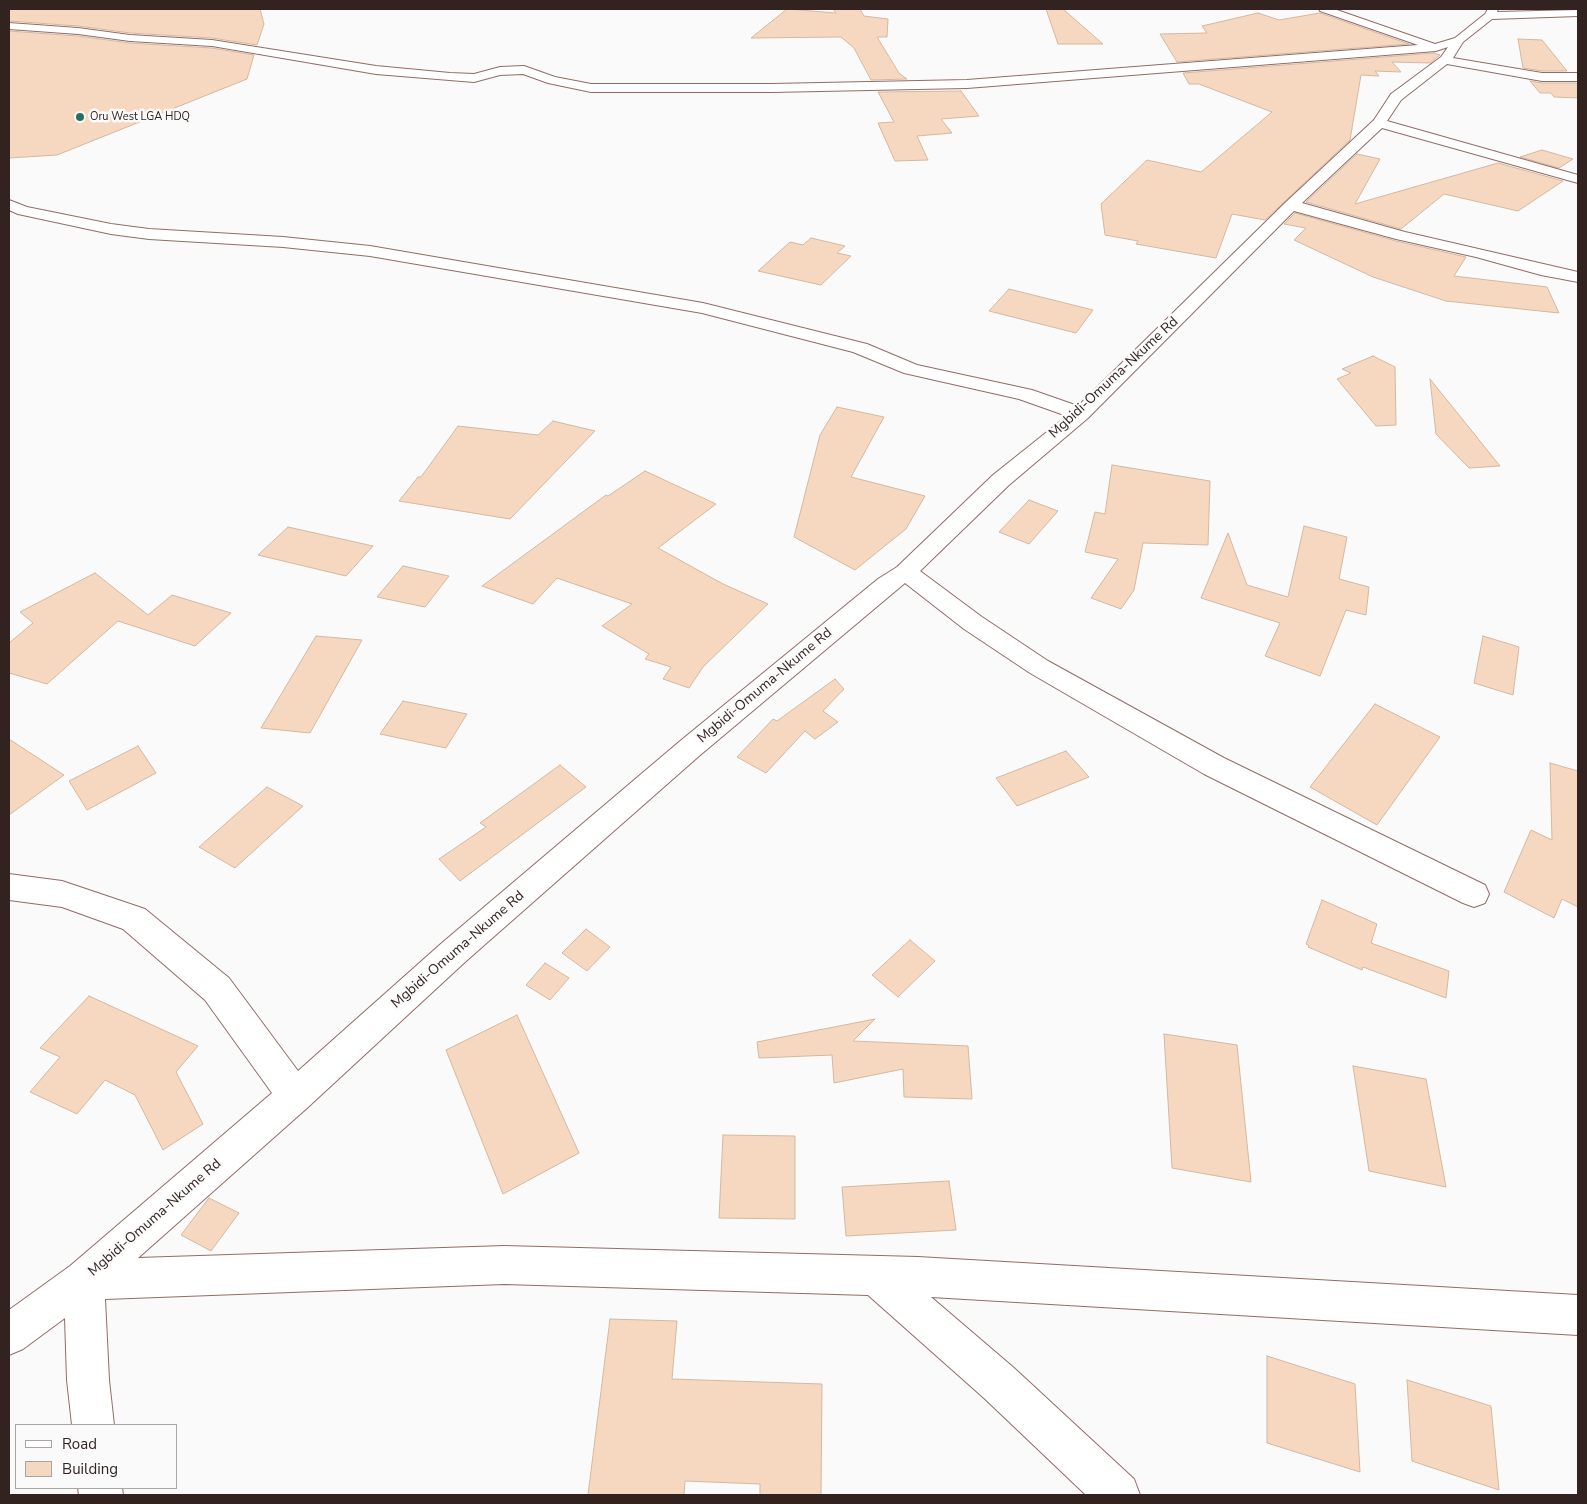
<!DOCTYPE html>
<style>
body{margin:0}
#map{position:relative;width:1587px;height:1504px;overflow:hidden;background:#fafafa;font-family:"Nunito Sans",sans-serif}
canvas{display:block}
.frame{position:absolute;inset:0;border:10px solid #322320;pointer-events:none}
.legend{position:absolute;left:15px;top:1424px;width:162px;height:65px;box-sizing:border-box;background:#fafafa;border:1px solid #aaa4a3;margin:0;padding:6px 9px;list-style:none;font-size:15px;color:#322320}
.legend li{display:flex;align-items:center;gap:10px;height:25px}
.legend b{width:25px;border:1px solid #aaa4a3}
</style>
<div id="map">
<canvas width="1587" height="1504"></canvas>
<div class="frame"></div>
<ul class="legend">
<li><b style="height:6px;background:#fff"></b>Road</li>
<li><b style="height:14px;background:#f6d8c0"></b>Building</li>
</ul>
</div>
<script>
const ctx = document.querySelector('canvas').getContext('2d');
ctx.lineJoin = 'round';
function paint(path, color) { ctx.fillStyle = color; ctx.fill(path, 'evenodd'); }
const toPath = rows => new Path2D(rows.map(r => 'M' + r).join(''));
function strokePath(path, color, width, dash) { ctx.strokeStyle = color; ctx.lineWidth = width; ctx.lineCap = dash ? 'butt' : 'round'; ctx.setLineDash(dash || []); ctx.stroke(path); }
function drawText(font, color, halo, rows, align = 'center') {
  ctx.font = font + ' "Nunito Sans",sans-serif'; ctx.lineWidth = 5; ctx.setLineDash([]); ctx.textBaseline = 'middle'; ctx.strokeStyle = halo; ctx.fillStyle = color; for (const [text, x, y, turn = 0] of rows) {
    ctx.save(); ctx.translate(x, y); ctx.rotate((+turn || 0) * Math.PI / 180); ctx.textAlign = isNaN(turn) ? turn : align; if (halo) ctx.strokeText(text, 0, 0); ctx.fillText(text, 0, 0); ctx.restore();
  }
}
const building = toPath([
 [9,9,260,9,264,24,257,45,212,38,130,33,78,26,9,21,9,9],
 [787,9,836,13,833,9,860,9,864,16,888,19,887,37,877,37,899,73,907,79,871,80,854,48,841,37,751,38,787,9],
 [1046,9,1063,9,1103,44,1058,44,1046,9],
 [1258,13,1279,20,1320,13,1409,44,1177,62,1160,34,1207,33,1202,26,1258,13],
 [9,31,78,36,130,43,212,48,254,55,247,79,57,155,9,158,9,31],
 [1518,39,1542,40,1567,71,1542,71,1523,68,1518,39],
 [1434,53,1440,55,1430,63,1392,62,1401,72,1375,71,1379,76,1361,75,1350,140,1265,220,1232,214,1216,258,1136,244,1138,241,1105,235,1101,204,1147,160,1201,172,1272,112,1199,84,1189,84,1183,73,1434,53],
 [1530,81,1542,83,1576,83,1578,85,1578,98,1554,97,1551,93,1540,93,1530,81],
 [961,91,979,116,941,119,952,133,917,136,928,160,895,161,878,123,894,122,878,92,961,91],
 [1542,150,1573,159,1559,168,1520,157,1542,150],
 [1357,154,1380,159,1355,204,1498,163,1563,181,1518,211,1444,194,1401,229,1306,202,1357,154],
 [1295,213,1396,241,1466,257,1454,276,1547,287,1559,313,1446,301,1373,277,1294,240,1306,228,1284,224,1295,213],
 [811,238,845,246,837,253,851,256,821,285,758,271,790,242,803,245,811,238],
 [1009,289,1093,310,1076,333,989,311,1009,289],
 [1373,356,1395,367,1396,425,1376,426,1337,379,1351,373,1342,369,1373,356],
 [1430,379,1500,466,1469,468,1436,434,1430,379],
 [837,407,884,417,851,477,925,496,906,529,855,570,794,537,820,435,837,407],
 [553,421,595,431,510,519,399,501,418,477,421,477,458,426,538,435,553,421],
 [1112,465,1210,481,1208,545,1143,543,1134,590,1121,609,1091,598,1118,559,1085,552,1095,512,1105,514,1112,465],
 [645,471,716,504,658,548,723,584,768,604,703,667,689,688,663,679,671,667,645,659,649,654,602,626,632,604,557,578,533,604,482,586,606,495,608,496,645,471],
 [1029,500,1058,511,1029,544,999,532,1029,500],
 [1304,526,1347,537,1339,579,1369,587,1366,615,1346,610,1320,676,1265,656,1280,623,1201,598,1228,533,1247,585,1288,597,1304,526],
 [288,527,373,546,346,576,258,555,288,527],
 [403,566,449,576,425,607,377,597,403,566],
 [95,573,148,615,172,595,231,613,195,646,118,621,47,684,9,673,9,643,33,623,20,612,95,573],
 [316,636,362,640,310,733,261,728,316,636],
 [1483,636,1519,647,1513,695,1474,683,1483,636],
 [835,679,844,689,823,711,838,722,815,739,805,731,766,773,737,757,773,719,777,721,835,679],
 [403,701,467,714,446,748,380,734,403,701],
 [1375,704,1440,737,1377,825,1310,787,1375,704],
 [9,739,64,775,9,815,9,739],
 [138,746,156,773,87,810,69,781,138,746],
 [1066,751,1089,777,1017,806,996,778,1066,751],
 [1550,763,1578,771,1578,907,1562,899,1554,918,1504,892,1531,830,1552,840,1550,763],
 [560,765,586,787,460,881,439,859,486,827,480,823,560,765],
 [267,787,303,806,235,868,199,847,267,787],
 [1322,900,1377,924,1371,943,1449,971,1446,998,1363,967,1362,970,1308,947,1309,946,1306,944,1322,900],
 [586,929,610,947,587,971,562,953,586,929],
 [910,940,935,961,898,997,872,975,910,940],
 [545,963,569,978,550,1000,526,985,545,963],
 [89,996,198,1046,176,1072,203,1124,163,1150,135,1095,105,1080,77,1114,30,1092,60,1057,40,1048,89,996],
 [517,1015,579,1153,503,1194,446,1050,517,1015],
 [875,1019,853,1041,968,1046,972,1099,904,1097,903,1069,834,1083,832,1055,759,1058,757,1042,875,1019],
 [1164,1034,1237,1045,1251,1182,1172,1168,1164,1034],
 [1353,1066,1426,1079,1446,1187,1369,1171,1353,1066],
 [723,1135,795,1136,795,1219,719,1218,723,1135],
 [949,1181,956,1230,846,1236,842,1187,949,1181],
 [209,1198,239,1213,211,1251,181,1235,209,1198],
 [610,1319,677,1321,672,1379,822,1384,821,1495,760,1495,760,1484,685,1481,684,1495,588,1495,610,1319],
 [1267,1356,1355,1384,1360,1472,1267,1443,1267,1356],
 [1407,1380,1491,1406,1499,1490,1412,1461,1407,1380]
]);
paint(building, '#f6d8c0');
strokePath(building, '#d6b79f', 1);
const minor = toPath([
 [1319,9,1334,9,1435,44,1455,38,1485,14,1488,9,1498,9,1497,12,1578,10,1578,16,1492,19,1463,42,1453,58,1542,73,1578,73,1578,81,1542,81,1447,64,1401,100,1387,121,1578,175,1578,183,1382,128,1302,203,1405,232,1578,272,1578,282,1541,275,1476,257,1396,239,1294,211,1088,418,1009,485,920,571,982,617,1048,661,1224,758,1485,885,1489,894,1485,903,1474,907,1463,903,1204,774,1030,673,964,629,905,583,699,756,465,962,307,1108,138,1258,504,1246,918,1257,1578,1295,1578,1335,931,1297,1014,1368,1134,1479,1140,1495,1086,1495,984,1398,868,1295,504,1284,105,1299,109,1380,114,1425,72,1425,67,1380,65,1318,23,1349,9,1355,9,1310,70,1266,272,1093,205,1000,123,929,62,907,9,900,9,874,62,881,145,909,229,978,298,1071,443,942,679,742,878,579,897,567,993,475,1067,416,1019,399,904,373,853,352,702,313,370,256,283,247,149,239,111,234,18,214,9,210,9,200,27,207,111,224,149,229,283,237,370,246,703,303,867,344,917,365,1032,390,1078,406,1286,202,1374,120,1391,94,1441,57,1448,47,1436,51,967,88,772,92,591,92,548,83,523,74,500,75,474,82,376,74,212,46,130,41,78,34,9,29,9,23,78,28,130,35,212,40,376,66,450,73,474,74,500,67,524,66,555,77,591,84,772,84,967,80,1418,45,1320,11,1319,9],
 [78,1488,122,1488,123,1495,79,1495,78,1488]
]);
strokePath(minor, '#926c66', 2);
paint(minor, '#fff');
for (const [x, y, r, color] of [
 [80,117,5,"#296e62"]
]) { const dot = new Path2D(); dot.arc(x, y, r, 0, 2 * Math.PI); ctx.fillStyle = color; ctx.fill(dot); strokePath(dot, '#fafafa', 2); }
drawText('11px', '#322320', '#fafafa', [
 ["Oru West LGA HDQ",90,117]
], 'left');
drawText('14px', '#322320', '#fafafa', [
 ["Mgbidi-Omuma-Nkume Rd",1114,378,-43],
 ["Mgbidi-Omuma-Nkume Rd",765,686,-40],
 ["Mgbidi-Omuma-Nkume Rd",458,950,-41],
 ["Mgbidi-Omuma-Nkume Rd",155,1218,-41]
]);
</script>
